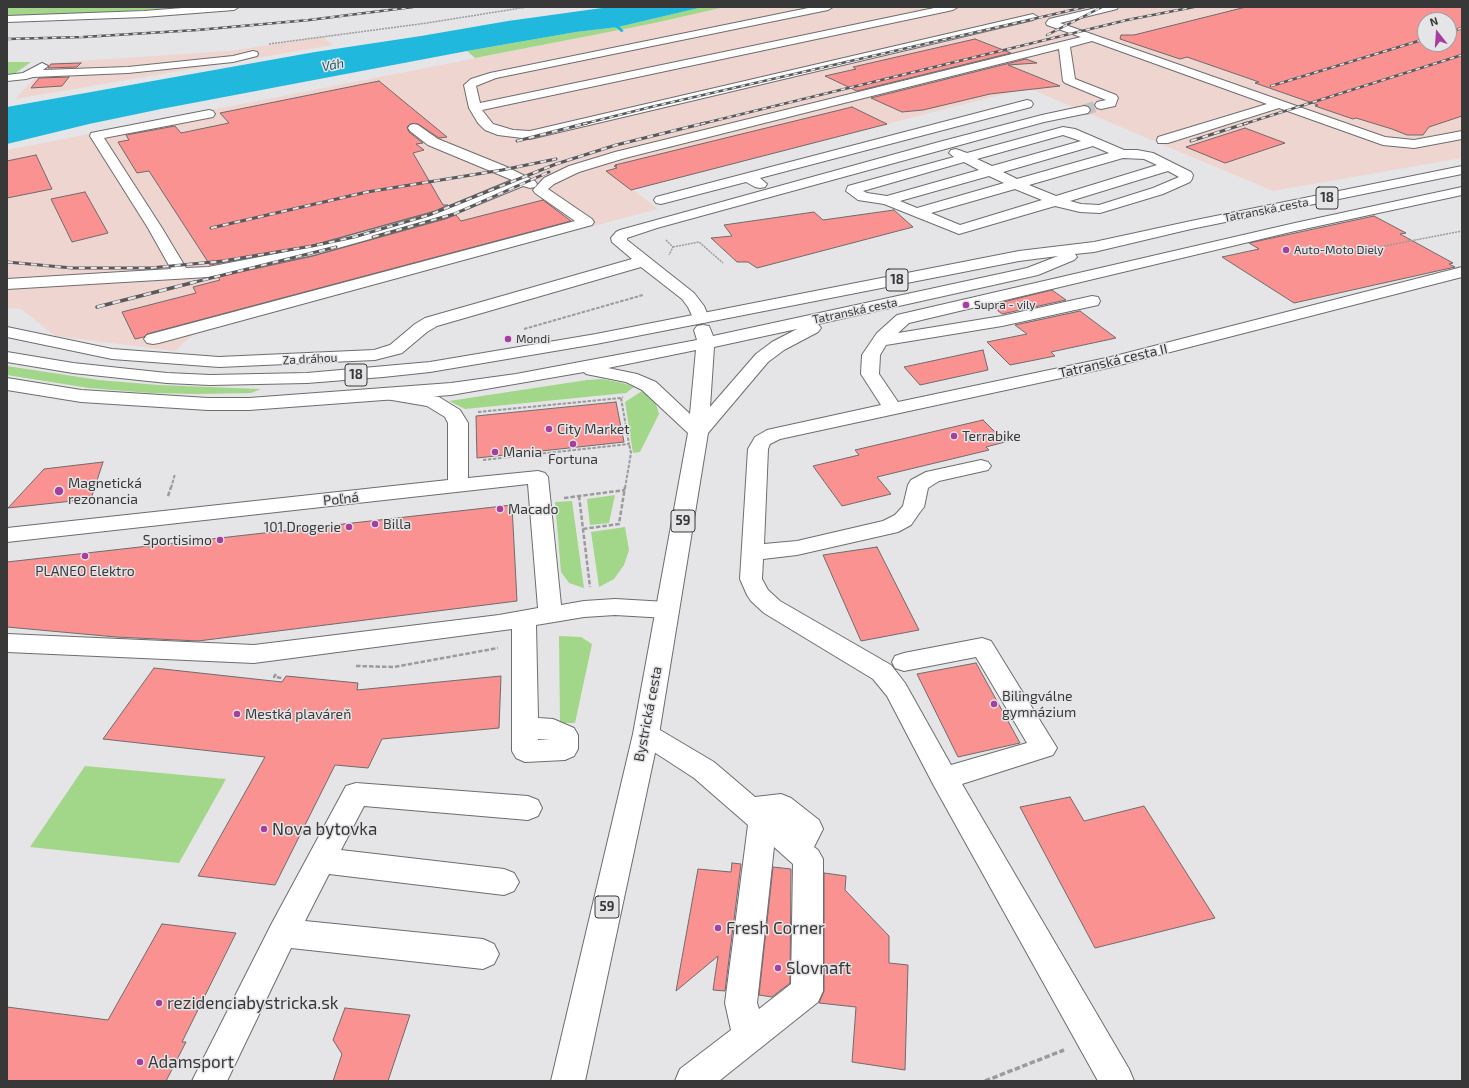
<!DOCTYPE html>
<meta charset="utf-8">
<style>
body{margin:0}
#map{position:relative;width:1469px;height:1088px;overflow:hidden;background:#e5e5e8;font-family:"Exo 2",sans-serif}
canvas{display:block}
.frame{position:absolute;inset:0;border:8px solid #383839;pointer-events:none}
.north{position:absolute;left:1417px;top:12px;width:40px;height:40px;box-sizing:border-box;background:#e5e5e8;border:1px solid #a0a0a2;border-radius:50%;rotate:343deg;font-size:11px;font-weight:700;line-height:16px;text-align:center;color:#383839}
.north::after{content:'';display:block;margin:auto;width:14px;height:18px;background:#a73e9f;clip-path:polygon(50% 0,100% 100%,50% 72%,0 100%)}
</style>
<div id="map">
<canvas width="1469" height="1088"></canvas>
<div class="frame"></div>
<div class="north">N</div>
</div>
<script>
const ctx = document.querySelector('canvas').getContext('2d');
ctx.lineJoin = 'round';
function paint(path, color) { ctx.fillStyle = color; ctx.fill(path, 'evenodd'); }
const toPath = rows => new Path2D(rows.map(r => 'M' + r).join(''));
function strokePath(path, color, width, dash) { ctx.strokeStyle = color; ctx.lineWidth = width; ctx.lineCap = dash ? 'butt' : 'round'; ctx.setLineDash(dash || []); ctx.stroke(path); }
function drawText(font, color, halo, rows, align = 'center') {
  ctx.font = font + ' "Exo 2",sans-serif'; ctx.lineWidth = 3; ctx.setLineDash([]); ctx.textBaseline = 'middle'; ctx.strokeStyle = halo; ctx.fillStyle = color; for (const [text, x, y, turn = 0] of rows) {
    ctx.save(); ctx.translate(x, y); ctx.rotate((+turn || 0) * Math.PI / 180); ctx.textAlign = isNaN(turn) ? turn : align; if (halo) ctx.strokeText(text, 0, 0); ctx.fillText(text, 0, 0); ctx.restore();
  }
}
paint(toPath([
 [725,7,1462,7,1462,158,1273,191,1028,88,632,189,658,209,197,331,175,351,55,336,21,309,7,308,7,150,650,24],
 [1425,20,1449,20,1449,44,1425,44],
 [323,37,333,45,15,99,49,63,229,51]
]), '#efd5d0');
paint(toPath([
 [7,7,197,7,37,16,7,16],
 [703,7,725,7,650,24,475,58,467,51,576,32,618,27],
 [7,62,31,62,14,74,7,74],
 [7,366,99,380,158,385,261,389,251,393,198,394,150,393,89,388,7,375],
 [602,379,623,383,634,387,626,393,465,409,449,401,587,380],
 [642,391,655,401,659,414,640,452,633,453,625,402],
 [615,495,609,523,590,525,587,499],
 [572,501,584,588,569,583,561,572,555,502],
 [625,527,629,550,624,565,614,579,599,587,591,532],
 [559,636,581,637,592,644,575,723,560,723],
 [85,766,226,779,179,863,30,847]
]), '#a2d688');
paint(toPath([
 [609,7,703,7,618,27,576,32,467,51,161,109,89,124,7,144,7,107,315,52,421,36,508,21]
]), '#21b8dd');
paint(toPath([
 [608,23,619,26,624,31,621,32,617,28,607,25,608,23]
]), '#21b8dd');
const building = toPath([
 [1246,7,1462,7,1462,116,1429,127,1423,135,1407,135,1392,129,1356,118,1353,119,1315,106,1318,105,1255,83,1259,82,1187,57,1180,59,1120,39,1121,35,1134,35,1246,7],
 [1425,20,1449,20,1449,44,1425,44,1425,20],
 [975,39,1011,53,857,91,825,76,856,69,853,67,975,39],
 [1026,59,1037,63,1008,65,1060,86,990,94,923,110,902,112,871,98,1026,59],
 [81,63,77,67,48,68,51,64,81,63],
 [69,77,62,86,31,88,39,78,69,77],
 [379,81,447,137,439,138,418,124,410,124,407,127,409,132,423,143,416,144,424,150,413,153,443,205,448,205,435,211,306,247,210,265,149,171,137,173,118,142,129,140,126,135,175,126,181,133,229,123,220,113,379,81],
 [852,107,887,124,631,190,606,171,617,168,614,166,617,166,615,165,852,107],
 [1245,128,1285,143,1225,163,1186,147,1245,128],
 [36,155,52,189,7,198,7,161,36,155],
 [85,192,108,233,72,242,51,199,85,192],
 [543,200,571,221,147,334,144,337,135,339,122,312,196,293,193,287,220,280,218,277,313,256,445,219,456,215,461,221,543,200],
 [894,210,913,227,757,268,748,262,737,262,711,238,732,236,724,225,814,212,823,220,894,210],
 [1374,216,1406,233,1400,234,1453,263,1449,264,1455,267,1294,303,1222,257,1259,249,1249,243,1374,216],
 [1052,290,1066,300,1002,314,991,305,1052,290],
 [1080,311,1116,338,1051,352,1055,356,1010,365,987,342,1027,334,1015,325,1080,311],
 [983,350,988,370,920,385,904,367,983,350],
 [616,402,624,442,477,458,476,416,616,402],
 [983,420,1005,442,986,447,989,450,877,477,891,494,842,506,813,466,859,455,855,450,983,420],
 [103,462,91,499,8,508,44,469,103,462],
 [512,505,517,601,198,641,116,637,7,627,7,562,512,505],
 [877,547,919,630,861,641,823,555,877,547],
 [976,663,1020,743,958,757,917,674,976,663],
 [154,668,282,682,286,676,358,683,357,690,501,676,499,728,382,739,368,768,335,765,275,885,198,876,265,757,103,739,154,668],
 [1070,797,1084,821,1144,806,1215,918,1095,948,1020,807,1070,797],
 [732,863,741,864,725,991,713,990,718,956,676,991,698,869,731,872,732,863],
 [773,867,791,869,790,983,772,997,759,995,773,867],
 [824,873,846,876,845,890,889,936,889,963,908,965,905,1070,852,1062,856,1007,819,1003,824,991,824,873],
 [162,924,236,933,182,1042,186,1042,166,1081,7,1081,7,1007,108,1020,162,924],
 [345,1008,410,1015,388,1081,333,1081,342,1054,333,1040,345,1008]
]);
paint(building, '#fa9292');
strokePath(building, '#6e6b6b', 1);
strokePath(toPath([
 [1084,110,1101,105]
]), '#c2c2c5', 11, [11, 5.5]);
const minor = toPath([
 [195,7,239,7,234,10,144,17,7,22,7,16,144,11,195,7],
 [813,7,833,7,828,10,496,78,476,86,480,103,939,7,958,7,953,10,482,110,493,124,513,130,530,131,1033,14,1038,17,1033,20,530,139,498,135,485,130,478,123,469,108,464,85,471,79,490,73,813,7],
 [1100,7,1118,7,1117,9,1060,23,1385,137,1414,140,1462,131,1462,139,1414,148,1383,145,1279,108,1168,143,1158,143,1157,140,1158,137,1267,104,1092,41,1070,47,1075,79,1116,95,1118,98,1115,106,1101,109,1097,108,1095,105,1097,102,1106,100,1065,83,1063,81,1059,49,625,158,579,172,554,184,548,189,592,219,594,222,592,225,159,343,153,344,147,343,144,339,147,335,575,221,535,193,533,190,544,178,569,166,615,152,1081,37,1047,25,1046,23,1049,19,1100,7],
 [253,51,257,52,258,54,257,56,233,62,128,73,33,77,26,79,7,81,7,75,23,73,42,63,48,66,43,70,128,67,233,56,253,51],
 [1027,100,1031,101,1033,104,1031,107,760,178,767,184,765,187,760,188,755,187,746,182,661,204,656,203,654,200,656,197,1027,100],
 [1084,106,1088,107,1090,110,1088,113,1044,122,949,148,657,228,627,238,627,240,694,293,704,306,709,318,707,322,701,323,695,322,688,307,682,299,641,267,437,326,427,332,402,353,375,360,219,367,112,359,7,337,7,327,112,349,219,357,374,350,390,345,415,324,425,318,632,259,612,242,611,238,616,232,620,230,939,142,1042,115,1084,106],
 [209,110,213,111,215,114,213,117,104,138,162,228,186,268,208,267,306,248,435,212,512,180,428,145,410,131,408,128,410,125,414,124,418,125,438,139,507,167,535,181,537,184,535,187,530,188,523,186,445,218,313,255,208,277,7,289,7,279,171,269,148,228,90,136,91,133,96,132,209,110],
 [1063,127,1075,129,1124,150,1137,150,1153,153,1191,172,1193,175,1192,179,1190,182,1163,194,1100,213,1080,212,1055,206,959,234,884,204,858,200,846,191,848,186,954,157,949,153,951,150,956,149,967,153,1063,127],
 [1063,135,1081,141,992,166,977,159,1063,135],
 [1093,146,1109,153,1017,179,1003,172,1093,146],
 [1123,158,1144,159,1157,165,1056,196,1029,185,1123,158],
 [964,162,979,170,887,196,867,193,863,191,964,162],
 [1168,171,1179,177,1153,188,1099,205,1081,204,1070,201,1168,171],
 [989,176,1004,183,917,208,900,201,989,176],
 [1015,189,1042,200,960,225,931,213,1015,189],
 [1462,187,1462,195,1295,231,909,323,898,333,1002,316,1092,296,1098,297,1100,301,1098,305,1002,326,886,345,880,355,879,374,898,402,1111,357,1462,267,1462,277,1112,367,780,439,770,444,768,449,764,544,797,541,883,521,895,515,903,506,908,485,911,480,926,472,981,460,988,462,991,466,988,470,939,481,928,488,924,507,920,512,911,525,898,532,797,555,763,559,762,579,768,590,780,601,891,665,905,683,951,765,1027,743,976,657,904,671,895,668,892,662,895,656,904,653,982,638,991,641,1057,748,1053,755,962,784,1129,1069,1134,1081,1098,1081,934,786,887,696,873,679,764,613,751,601,747,595,740,579,748,449,755,437,767,430,881,405,861,374,862,355,877,333,897,315,1295,223,1462,187],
 [393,389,439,397,460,410,468,423,468,478,538,471,545,473,548,477,561,605,584,601,615,599,667,602,675,604,679,610,675,616,667,618,615,615,584,617,536,625,538,718,553,719,574,728,578,735,578,749,574,756,565,760,525,762,516,758,512,751,512,629,254,663,7,652,7,634,254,645,499,615,538,608,528,484,7,542,7,528,448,480,448,423,445,417,427,406,386,399,384,395,386,391,393,389],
 [538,739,550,739,538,740,538,739],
 [646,724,655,727,714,762,755,797,781,794,791,798,819,820,823,829,814,847,818,850,823,859,823,991,818,1002,719,1081,675,1081,680,1069,731,1030,725,1003,748,825,694,778,637,741,633,734,637,727,646,724],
 [774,847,793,864,791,984,759,1009,757,1003,774,847],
 [356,783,528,796,538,800,542,808,538,816,528,820,364,806,341,850,504,869,514,873,519,882,514,891,504,895,329,874,305,921,483,939,494,944,499,954,494,964,483,969,291,948,227,1081,192,1081,272,923,346,786,356,783]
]);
const major = toPath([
 [1462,166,1462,174,1191,229,1094,252,1075,254,1077,257,1074,260,1038,275,818,324,821,328,818,332,784,350,768,362,708,433,659,734,585,1081,551,1081,633,734,688,433,642,390,626,382,586,374,584,372,451,395,249,410,208,410,81,402,7,390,7,378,81,390,208,398,249,398,451,383,516,374,697,340,694,330,697,326,703,325,709,326,713,336,1027,268,1058,256,1019,261,596,344,430,372,383,377,307,383,210,385,167,383,73,373,7,362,7,352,73,363,167,373,210,375,307,373,430,362,596,334,1019,251,1094,242,1191,221,1462,166],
 [797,329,772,342,756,354,710,407,714,347,797,329],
 [696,350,690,414,656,382,637,374,608,368,696,350]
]);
strokePath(minor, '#6d6d6f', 2);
strokePath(major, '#6d6d6f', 2);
strokePath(toPath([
 [269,44,427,23,527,7],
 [666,240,673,247,669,255],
 [673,247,699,242,723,263],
 [1343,254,1462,231]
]), '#9b9b9d', 1.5, [2, 1]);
strokePath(toPath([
 [524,329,643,295],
 [478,412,621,398],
 [483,460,629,444,621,398,623,397],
 [171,488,175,474],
 [625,488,631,453,629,444]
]), '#9b9b9d', 2, [3.5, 1.5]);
strokePath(toPath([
 [168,496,171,487],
 [579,496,590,587],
 [564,498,625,490],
 [583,529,619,524,625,487],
 [356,666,394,667,498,648],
 [276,674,274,677,282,678]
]), '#9b9b9d', 2.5, [4.5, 2]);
strokePath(toPath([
 [985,1081,1064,1050]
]), '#9b9b9d', 3.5, [5.5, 2.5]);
paint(minor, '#fff');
paint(major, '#fff');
const railFar2 = toPath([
 [1449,32,1462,28],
 [1047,35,1102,7],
 [7,39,83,37,197,30,309,20,413,7],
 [1271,86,1425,39],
 [583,124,651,107,1085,7],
 [701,124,1127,20,1194,7],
 [1244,124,1462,55]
]);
const railFar1 = toPath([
 [517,141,587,123],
 [1191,141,1247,123],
 [211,228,367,192,502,170,556,159],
 [373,237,454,214,549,172],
 [7,262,72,268,150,268,223,261,312,246,354,237,429,215,556,164,616,145,705,123],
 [191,283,336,247]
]);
const rail = toPath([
 [97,307,195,282]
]);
strokePath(railFar2, '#59595b', 2.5);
strokePath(railFar1, '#59595b', 3);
strokePath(rail, '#59595b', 3.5);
strokePath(railFar2, '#e5e5e8', 1.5, [4.5]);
strokePath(railFar1, '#e5e5e8', 2, [6]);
strokePath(rail, '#e5e5e8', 2.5, [8]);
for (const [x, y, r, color] of [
 [1286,250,4,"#a73e9f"],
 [966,305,4,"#a73e9f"],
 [508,339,4,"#a73e9f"],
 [549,429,4,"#a73e9f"],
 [954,436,4,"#a73e9f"],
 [573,444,4,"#a73e9f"],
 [495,452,4,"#a73e9f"],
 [59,491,5,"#a73e9f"],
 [500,509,4,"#a73e9f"],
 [375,524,4,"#a73e9f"],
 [349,527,4,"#a73e9f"],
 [220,540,4,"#a73e9f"],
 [85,556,4,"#a73e9f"],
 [994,704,4,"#a73e9f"],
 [237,714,4,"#a73e9f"],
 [264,829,4,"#a73e9f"],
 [718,928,4,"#a73e9f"],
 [778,968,4,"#a73e9f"],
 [159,1003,4,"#a73e9f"],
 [140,1062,4,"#a73e9f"]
]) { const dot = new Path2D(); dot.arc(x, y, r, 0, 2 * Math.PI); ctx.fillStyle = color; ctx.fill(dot); strokePath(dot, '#e5e5e8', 1.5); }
drawText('12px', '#383839', '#e5e5e8', [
 ["Tatranská cesta",1266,210,-11],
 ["Tatranská cesta",855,311,-12],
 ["Za dráhou",310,359,-3]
]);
drawText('12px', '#383839', '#e5e5e8', [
 ["Auto-Moto Diely",1294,250],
 ["Supra - vily",974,305],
 ["Mondi",516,339]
], 'left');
drawText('italic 13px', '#1e5666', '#e5e5e8', [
 ["Váh",333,65,-10]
]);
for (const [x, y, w] of [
 [1327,198,22],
 [897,280,22],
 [356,375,22],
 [683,521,24],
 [607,907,24]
]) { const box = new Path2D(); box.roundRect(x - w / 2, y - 11, w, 22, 3); ctx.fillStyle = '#e5e5e8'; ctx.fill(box); strokePath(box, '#383839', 1); }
drawText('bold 13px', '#383839', null, [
 ["18",1327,198],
 ["18",897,280],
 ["18",356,375],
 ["59",683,521],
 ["59",607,907]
]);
drawText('14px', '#383839', '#e5e5e8', [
 ["Tatranská cesta II",1113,361,-13],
 ["Poľná",341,499,-6],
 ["Bystrická cesta",648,714,-79]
]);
drawText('14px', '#383839', '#e5e5e8', [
 ["City Market",557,429],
 ["Terrabike",962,436],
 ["Mania",503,452],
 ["Fortuna",573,459,"center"],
 ["Magnetická",68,483],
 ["rezonancia",68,499],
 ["Macado",508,509],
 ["Billa",383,524],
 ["101 Drogerie",341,527,"right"],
 ["Sportisimo",212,540,"right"],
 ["PLANEO Elektro",85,571,"center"],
 ["Bilingválne",1002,696],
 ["gymnázium",1002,712],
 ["Mestká plaváreň",245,714]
], 'left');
drawText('17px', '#383839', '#e5e5e8', [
 ["Nova bytovka",272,829],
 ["Fresh Corner",726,928],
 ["Slovnaft",786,968],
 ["rezidenciabystricka.sk",167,1003],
 ["Adamsport",148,1062]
], 'left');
</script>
